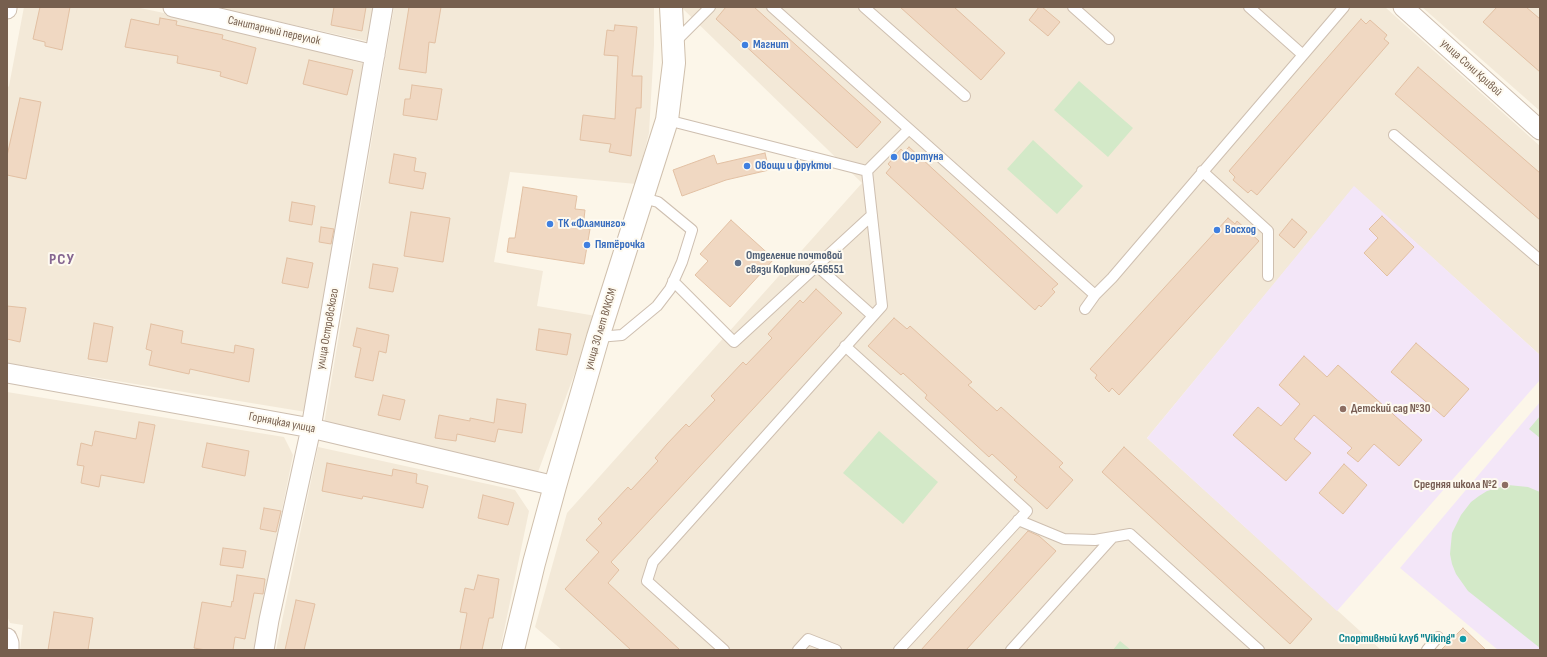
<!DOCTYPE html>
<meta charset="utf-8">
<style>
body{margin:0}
#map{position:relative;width:1547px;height:657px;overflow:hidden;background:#fcf6e9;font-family:"Sofia Sans Condensed",sans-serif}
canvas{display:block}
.frame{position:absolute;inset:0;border:8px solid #765f4e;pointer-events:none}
</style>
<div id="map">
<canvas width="1547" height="657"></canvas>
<div class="frame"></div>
</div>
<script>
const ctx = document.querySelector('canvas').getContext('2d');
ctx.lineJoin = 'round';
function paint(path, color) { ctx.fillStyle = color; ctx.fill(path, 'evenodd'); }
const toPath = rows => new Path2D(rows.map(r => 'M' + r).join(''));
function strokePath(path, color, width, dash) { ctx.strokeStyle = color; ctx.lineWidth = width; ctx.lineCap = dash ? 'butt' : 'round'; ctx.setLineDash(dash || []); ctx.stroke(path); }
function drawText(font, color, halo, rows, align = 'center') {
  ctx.font = font + ' "Sofia Sans Condensed",sans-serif'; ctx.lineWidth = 4; ctx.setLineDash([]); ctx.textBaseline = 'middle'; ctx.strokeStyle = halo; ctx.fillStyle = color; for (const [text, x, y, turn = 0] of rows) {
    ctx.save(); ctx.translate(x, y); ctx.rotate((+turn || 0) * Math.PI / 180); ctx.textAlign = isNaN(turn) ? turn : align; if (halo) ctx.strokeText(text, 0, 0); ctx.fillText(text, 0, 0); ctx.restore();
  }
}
paint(toPath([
 [24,7,135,7,222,25,365,64,306,412,7,363,7,88,9,86],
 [213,7,377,7,371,42],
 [394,7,654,7,654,45,649,133,636,184,510,172,494,262,543,271,537,306,596,316,538,472,324,424],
 [681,7,1385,7,1540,146,1540,355,1354,187,1147,438,1381,650,562,650,535,627,567,513,862,183],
 [1422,7,1540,7,1540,111],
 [7,392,284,437,293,455,254,650,20,650,23,625,10,623,7,616],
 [318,447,515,490,529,511,500,650,276,650]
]), '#f3e9d8');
paint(toPath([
 [1354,186,1540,355,1540,380,1337,611,1147,438],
 [1540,402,1540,650,1498,650,1400,568]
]), '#f3e6f8');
paint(toPath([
 [1079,81,1133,128,1108,157,1054,110],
 [1033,140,1083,186,1057,214,1007,169],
 [1540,416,1540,438,1529,429],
 [879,431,938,482,903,524,843,473],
 [1508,485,1528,487,1540,492,1540,648,1468,591,1456,574,1452,564,1450,554,1452,533,1461,515,1471,502,1479,496,1487,491],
 [1120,641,1131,650,1113,650]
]), '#d3e9c8');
const building = toPath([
 [40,7,70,7,62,50,45,46,45,42,33,39,40,7],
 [334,7,366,7,362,31,331,25,334,7],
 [409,7,441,7,435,43,429,42,426,73,399,69,409,7],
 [726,7,754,7,881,122,857,148,716,19,726,7],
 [900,7,954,7,1005,53,981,80,900,7],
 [1039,7,1042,7,1060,22,1048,36,1029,20,1039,7],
 [1497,7,1526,7,1540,19,1540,72,1483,22,1497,7],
 [160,18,177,21,176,25,223,35,222,39,256,48,247,84,220,76,221,72,177,63,178,56,125,47,131,19,159,25,160,18],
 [1361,19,1366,24,1370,20,1387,35,1384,39,1389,43,1257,195,1251,190,1248,193,1233,180,1235,177,1229,171,1361,19],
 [615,25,637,27,632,76,642,76,641,108,636,108,631,156,609,152,611,144,580,140,583,115,615,119,618,56,604,55,607,30,614,31,615,25],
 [309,60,353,70,347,95,303,84,309,60],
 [1418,67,1540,173,1540,220,1395,94,1418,67],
 [412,85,442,89,437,120,403,115,405,99,410,99,412,85],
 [20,98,41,102,26,179,7,175,7,156,20,98],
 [909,147,1058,284,1052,289,1055,292,1041,307,1039,305,1035,310,886,173,891,167,888,164,901,149,904,152,909,147],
 [765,153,769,170,726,180,682,196,673,170,714,155,717,164,765,153],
 [394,154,416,158,414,171,426,173,423,189,389,183,394,154],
 [523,187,577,196,575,209,585,210,583,228,590,229,584,264,507,252,509,238,515,238,523,187],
 [292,202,315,206,312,225,289,221,292,202],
 [411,212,450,218,443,262,404,256,411,212],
 [1382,216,1414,247,1387,276,1364,253,1378,238,1369,229,1382,216],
 [1228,218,1235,224,1237,221,1259,241,1119,395,1112,388,1109,392,1095,378,1097,375,1090,369,1228,218],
 [1292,219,1307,232,1294,248,1279,235,1292,219],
 [731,220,774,259,730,307,695,275,708,261,700,254,731,220],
 [321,227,334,229,331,244,319,242,321,227],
 [287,258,313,263,308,288,282,283,287,258],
 [373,264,398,268,393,292,369,288,373,264],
 [816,289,842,313,611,562,619,570,608,583,680,650,631,650,565,589,599,552,586,540,602,523,598,519,628,487,631,490,658,461,655,458,667,444,686,424,689,427,715,400,711,396,743,362,746,365,772,338,768,334,800,300,803,303,816,289],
 [7,306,26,308,20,342,7,339,7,306],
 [894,318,907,329,910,326,972,382,968,385,997,411,1001,407,1063,463,1059,467,1073,480,1047,509,1014,480,1017,477,992,454,989,457,925,398,927,395,903,373,901,375,868,346,894,318],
 [94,323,113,327,107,362,88,359,94,323],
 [151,324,183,331,181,343,234,353,235,345,254,349,249,382,190,369,189,374,149,365,152,351,146,349,151,324],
 [357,328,389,335,386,353,379,351,373,381,355,377,361,348,353,346,357,328],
 [539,329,571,334,567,355,536,350,539,329],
 [1416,343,1469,389,1444,417,1391,372,1416,343],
 [1304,356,1327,377,1338,365,1422,440,1399,466,1374,444,1358,462,1347,453,1352,448,1314,415,1294,439,1311,453,1286,481,1233,435,1258,407,1281,426,1300,404,1279,385,1304,356],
 [383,395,405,400,400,420,378,415,383,395],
 [497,399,526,404,522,433,498,429,495,442,457,434,456,441,435,438,439,415,470,421,470,418,494,423,497,399],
 [139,422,155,425,144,483,101,475,99,487,81,483,84,466,77,465,81,443,92,446,95,431,136,439,139,422],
 [207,443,249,451,245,476,202,467,207,443],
 [1124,447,1312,619,1290,644,1102,472,1124,447],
 [327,463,392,476,393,469,417,474,416,483,428,486,423,508,363,496,362,499,322,491,327,463],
 [1344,464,1367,485,1343,514,1319,493,1344,464],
 [483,495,514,503,508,525,478,518,483,495],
 [264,508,281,511,276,532,260,529,264,508],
 [1028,531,1039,536,1056,551,966,650,921,650,1028,531],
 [223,548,246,551,243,568,220,565,223,548],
 [237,575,265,579,263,594,254,593,245,639,235,637,233,650,206,650,194,648,202,602,231,607,232,601,233,602,237,575],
 [478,575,499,579,493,618,489,618,482,650,460,650,467,613,460,612,465,588,474,590,478,575],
 [296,600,315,604,304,650,285,650,296,600],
 [54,612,93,618,88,650,48,650,54,612],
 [1463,628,1486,650,1441,650,1463,628]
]);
paint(building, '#f0d8c2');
strokePath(building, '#e2c0a3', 1);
const lane = toPath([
 [864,7,965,96],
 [1073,7,1109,39],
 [1249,7,1303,55,1344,7],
 [674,43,710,7],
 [667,120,867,171,909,129,772,7],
 [909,129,1095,295],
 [1394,135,1540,260],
 [1202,171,1268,231,1268,276],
 [817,266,873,316],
 [673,281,734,342,872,215],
 [1085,309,1095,295,1112,278,1303,55],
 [598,337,622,335,657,306,670,289,682,262,692,230,658,202,643,198],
 [845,346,1027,511,899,650],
 [1018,520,1064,539,1095,540,1130,534,1259,650],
 [724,650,647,581,653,562,882,306,867,171],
 [798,650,808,639,836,650],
 [1011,650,1112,538],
 [1427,650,1438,637]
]);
const street = toPath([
 [173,7,375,55],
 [1403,7,1540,130],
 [7,9,7,7],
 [7,373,311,428,555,486],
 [7,638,9,643,9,650],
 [264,650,269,620,311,428,383,7]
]);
const secondary = toPath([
 [513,650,534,563,555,486,598,337,667,120,674,63,671,7]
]);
strokePath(lane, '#cebfb0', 12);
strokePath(street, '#cebfb0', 21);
strokePath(secondary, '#d0c0ad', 24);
strokePath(lane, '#fff', 10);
strokePath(street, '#fff', 19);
strokePath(secondary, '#fff', 22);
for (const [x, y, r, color] of [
 [745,45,4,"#3f7fe0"],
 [894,157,4,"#3f7fe0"],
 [747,166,4,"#3f7fe0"],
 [550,224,4,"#3f7fe0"],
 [1217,230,4,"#3f7fe0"],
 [587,245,4,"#3f7fe0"],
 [738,263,4,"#5c6f8a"],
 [1343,409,4,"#8d6e63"],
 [1505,485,4,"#8d6e63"],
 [1463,639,4,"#0f9aa8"]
]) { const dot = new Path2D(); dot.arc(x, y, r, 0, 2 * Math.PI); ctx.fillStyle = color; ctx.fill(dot); strokePath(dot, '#fefaf0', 1.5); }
drawText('12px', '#765f4e', '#fefaf0', [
 ["Санитарный переулок",274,31,13],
 ["улица Сони Кривой",1471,68,42],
 ["улица Островского",328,329,-80],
 ["улица 30 лет ВЛКСМ",601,329,-73],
 ["Горняцкая улица",282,423,11]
]);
drawText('bold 12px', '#366cbe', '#fefaf0', [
 ["Магнит",753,45],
 ["Фортуна",902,157],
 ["Овощи и фрукты",755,166],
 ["ТК «Фламинго»",558,224],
 ["Восход",1225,230],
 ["Пятёрочка",595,245]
], 'left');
drawText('bold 12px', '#4e5e75', '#fefaf0', [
 ["Отделение почтовой",746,256],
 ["связи Коркино 456551",746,270]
], 'left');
drawText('bold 12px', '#785e54', '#fefaf0', [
 ["Детский сад №30",1351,409],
 ["Средняя школа №2",1497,485,"right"]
], 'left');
drawText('bold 12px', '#0d838f', '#fefaf0', [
 ["Спортивный клуб \"Viking\"",1455,639]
], 'right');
ctx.letterSpacing = '1px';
drawText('bold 16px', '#866691', '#fefaf0', [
 ["РСУ",62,260]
]);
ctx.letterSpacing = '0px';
</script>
